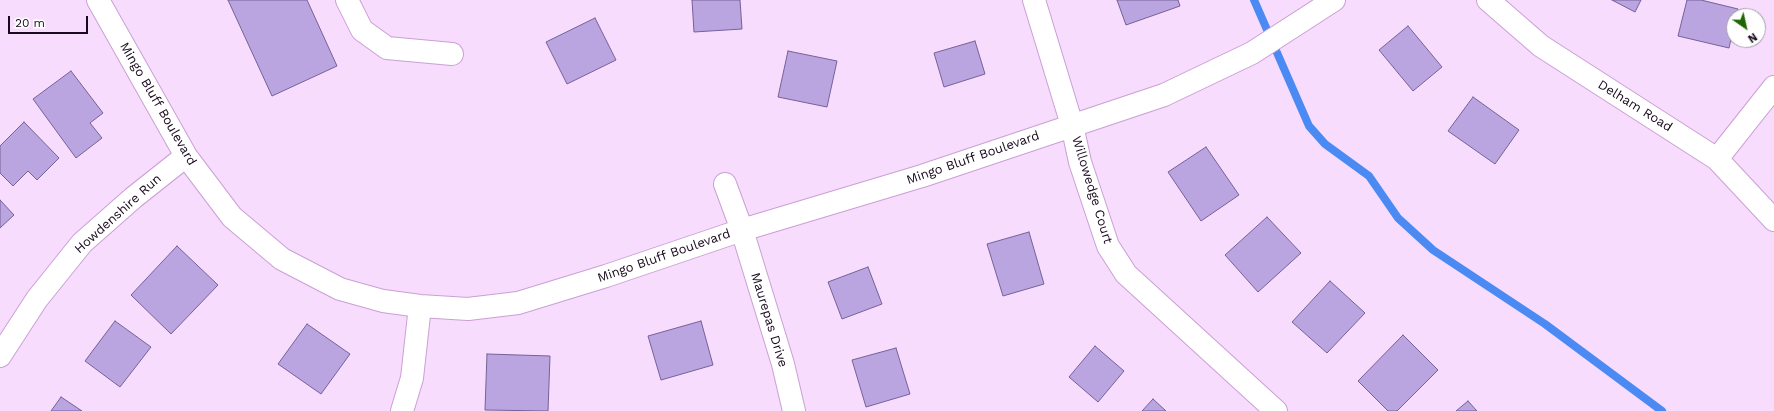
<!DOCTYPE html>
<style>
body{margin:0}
#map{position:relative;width:1774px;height:411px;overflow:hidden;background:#f7dcfd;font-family:"Work Sans",sans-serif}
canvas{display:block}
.north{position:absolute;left:1726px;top:8px;width:40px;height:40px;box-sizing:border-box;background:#fff;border:1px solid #a39da4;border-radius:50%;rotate:146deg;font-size:11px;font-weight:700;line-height:16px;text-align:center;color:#18091c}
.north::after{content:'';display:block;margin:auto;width:14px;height:18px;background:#1e6804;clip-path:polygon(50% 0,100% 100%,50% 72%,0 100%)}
.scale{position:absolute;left:8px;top:16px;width:80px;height:18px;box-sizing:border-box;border:2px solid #18091c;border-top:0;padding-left:5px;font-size:12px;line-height:14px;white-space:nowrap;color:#18091c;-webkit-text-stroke:3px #fff;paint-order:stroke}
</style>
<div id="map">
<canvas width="1774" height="411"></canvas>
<div class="north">N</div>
<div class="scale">20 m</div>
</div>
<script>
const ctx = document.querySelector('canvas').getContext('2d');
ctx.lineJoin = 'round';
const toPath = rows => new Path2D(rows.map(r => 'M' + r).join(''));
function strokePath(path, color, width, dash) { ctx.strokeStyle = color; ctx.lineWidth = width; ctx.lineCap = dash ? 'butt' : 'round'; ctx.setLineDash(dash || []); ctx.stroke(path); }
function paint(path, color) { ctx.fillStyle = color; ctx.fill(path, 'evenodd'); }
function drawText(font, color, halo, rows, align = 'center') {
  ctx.font = font + ' "Work Sans",sans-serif'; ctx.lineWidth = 3; ctx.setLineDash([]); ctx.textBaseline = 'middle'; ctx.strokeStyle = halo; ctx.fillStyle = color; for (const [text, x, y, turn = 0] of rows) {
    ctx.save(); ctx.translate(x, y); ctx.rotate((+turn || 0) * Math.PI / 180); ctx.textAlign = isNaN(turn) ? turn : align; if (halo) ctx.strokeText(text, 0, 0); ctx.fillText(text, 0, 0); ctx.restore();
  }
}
strokePath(toPath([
 [1254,0,1309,126,1325,144,1369,176,1398,218,1433,250,1545,324,1662,411]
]), '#4b8af2', 8);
const building = toPath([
 [228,0,307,0,337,66,272,96,228,0],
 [692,0,740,0,742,29,694,32,692,0],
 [1117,0,1178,0,1180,6,1126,25,1117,0],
 [1612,0,1641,0,1635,12,1612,0],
 [1687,0,1701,0,1738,9,1737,16,1734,16,1734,26,1729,48,1678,36,1687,0],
 [595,18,616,60,567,84,546,42,595,18],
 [1408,26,1442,67,1413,91,1379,50,1408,26],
 [975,41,985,74,944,87,934,53,975,41],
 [788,51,837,61,827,107,778,97,788,51],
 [71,71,103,113,90,123,102,138,76,158,33,99,71,71],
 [1473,97,1519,130,1495,164,1448,131,1473,97],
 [24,122,59,158,37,180,28,171,13,186,0,173,0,146,24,122],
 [1206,147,1239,195,1201,221,1168,172,1206,147],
 [0,200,14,215,0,228,0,200],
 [1267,217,1301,253,1258,292,1225,255,1267,217],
 [1029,232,1044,284,1003,296,987,244,1029,232],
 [177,246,218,285,171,334,131,295,177,246],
 [868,267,882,304,842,319,828,282,868,267],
 [1330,281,1365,313,1327,353,1292,322,1330,281],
 [115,321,151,347,120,387,85,361,115,321],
 [701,321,713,365,661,380,648,336,701,321],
 [307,324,350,354,321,394,278,364,307,324],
 [1403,335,1438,370,1397,411,1388,411,1358,381,1403,335],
 [1095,346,1124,371,1098,402,1069,377,1095,346],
 [896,348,910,394,866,407,852,360,896,348],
 [487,354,550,356,548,411,485,410,487,354],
 [61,397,82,411,51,411,61,397],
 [1153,399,1166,411,1142,411,1153,399],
 [1468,401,1477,411,1456,411,1468,401]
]);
paint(building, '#baa5e1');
strokePath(building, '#756198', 1);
const minor = toPath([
 [98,0,186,156,232,217,282,259,340,289,383,301,420,306,468,309,518,303,606,276,742,230,922,176,1164,95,1252,53,1334,0],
 [347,0,362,30,387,48,452,54],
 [1034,0,1072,125,1080,162,1108,246,1126,274,1276,411],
 [1488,0,1541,46,1717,159,1774,220],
 [1717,159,1774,87],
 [725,184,742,230,783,364,794,411],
 [0,356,37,299,82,243,133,198,186,156],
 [402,411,412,378,420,306]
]);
strokePath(minor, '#caa0d4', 24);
strokePath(minor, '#fff', 22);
drawText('13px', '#18091c', '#fff', [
 ["Mingo Bluff Boulevard",158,104,60],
 ["Delham Road",1635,106,32],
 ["Mingo Bluff Boulevard",973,158,-19],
 ["Willowedge Court",1092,190,73],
 ["Howdenshire Run",118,214,-42],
 ["Mingo Bluff Boulevard",664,256,-19],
 ["Maurepas Drive",769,320,73]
]);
</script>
